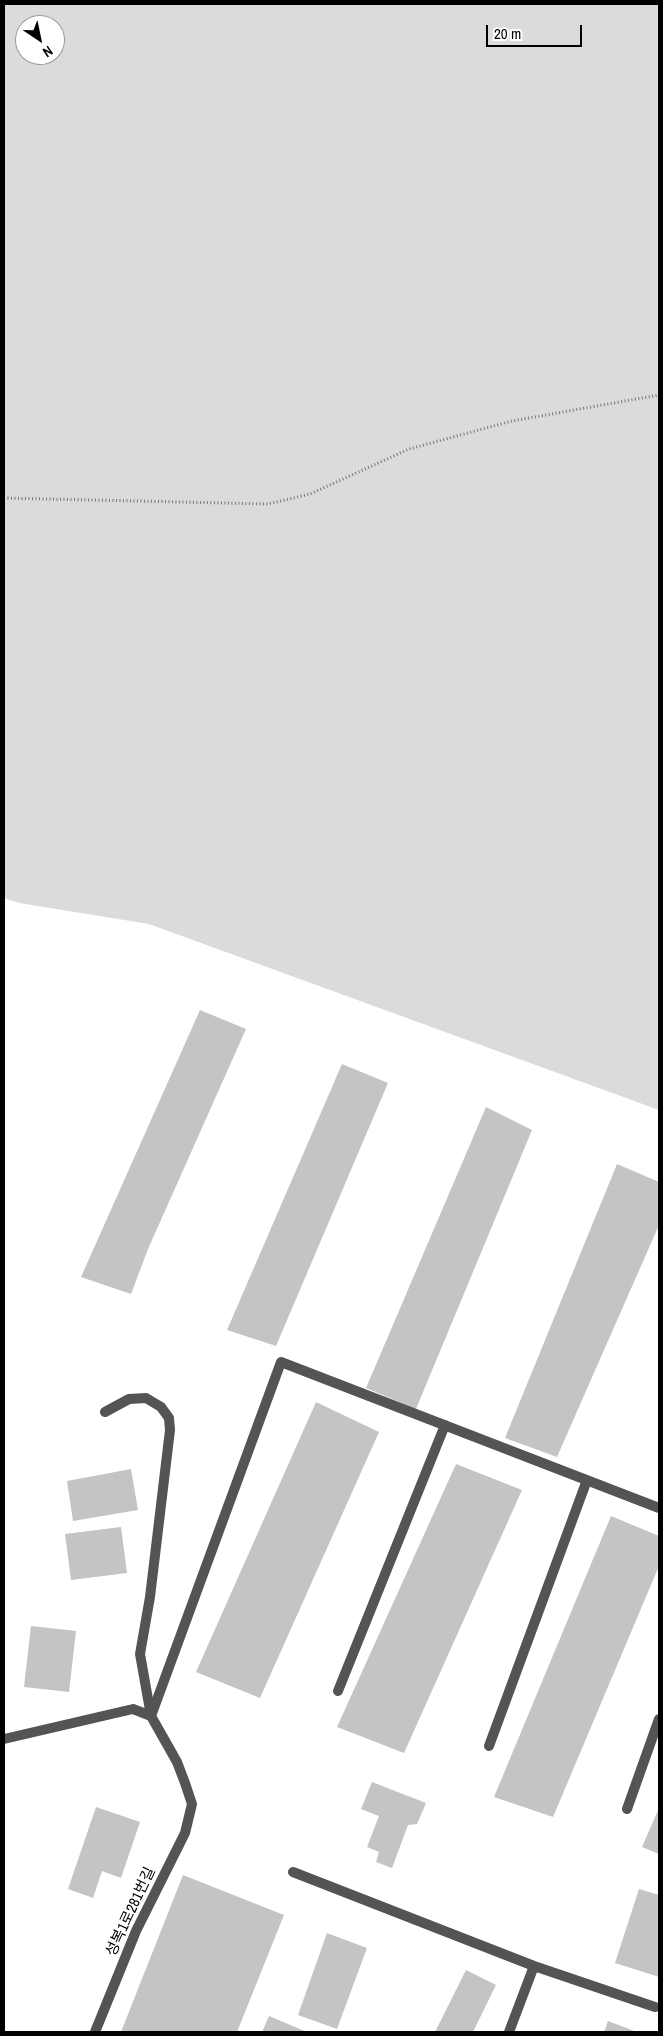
<!DOCTYPE html>
<meta charset="utf-8">
<style>
body{margin:0}
#map{position:relative;width:663px;height:2036px;overflow:hidden;background:#fff;font-family:"Archivo Narrow",sans-serif}
canvas{display:block}
.frame{position:absolute;inset:0;border:5px solid #000;pointer-events:none}
.north{position:absolute;left:15px;top:15px;width:50px;height:50px;box-sizing:border-box;background:#fff;border:1px solid #999;border-radius:50%;rotate:146deg;font-size:14px;font-weight:700;line-height:20px;text-align:center;color:#000}
.north::after{content:'';display:block;margin:auto;width:18px;height:22px;background:#000;clip-path:polygon(50% 0,100% 100%,50% 72%,0 100%)}
.scale{position:absolute;left:486px;top:25px;width:96px;height:22px;box-sizing:border-box;border:2px solid #000;border-top:0;padding-left:6px;font-size:15px;line-height:18px;white-space:nowrap;color:#000;-webkit-text-stroke:4px #fff;paint-order:stroke}
</style>
<div id="map">
<canvas width="663" height="2036"></canvas>
<div class="frame"></div>
<div class="north">N</div>
<div class="scale">20 m</div>
</div>
<script>
const ctx = document.querySelector('canvas').getContext('2d');
ctx.lineJoin = 'round';
function paint(path, color) { ctx.fillStyle = color; ctx.fill(path, 'evenodd'); }
const toPath = rows => new Path2D(rows.map(r => 'M' + r).join(''));
function strokePath(path, color, width, dash) { ctx.strokeStyle = color; ctx.lineWidth = width; ctx.lineCap = dash ? 'butt' : 'round'; ctx.setLineDash(dash || []); ctx.stroke(path); }
function drawText(font, color, halo, rows, align = 'center') {
  ctx.font = font + ' "Archivo Narrow","Noto Sans KR",sans-serif'; ctx.lineWidth = 4.5; ctx.setLineDash([]); ctx.textBaseline = 'middle'; ctx.strokeStyle = halo; ctx.fillStyle = color; for (const [text, x, y, turn = 0] of rows) {
    ctx.save(); ctx.translate(x, y); ctx.rotate((+turn || 0) * Math.PI / 180); ctx.textAlign = isNaN(turn) ? turn : align; if (halo) ctx.strokeText(text, 0, 0); ctx.fillText(text, 0, 0); ctx.restore();
  }
}
paint(toPath([
 [4,4,659,4,659,1110,149,924,19,903,4,898],
 [25,25,55,25,55,55,25,55]
]), '#dbdbdb');
paint(toPath([
 [200,1010,246,1029,148,1249,131,1294,81,1277],
 [342,1064,388,1083,276,1346,227,1330],
 [486,1107,532,1130,416,1409,366,1388],
 [617,1164,659,1182,659,1225,557,1457,505,1438],
 [316,1402,379,1432,260,1698,196,1672],
 [456,1464,522,1490,404,1753,337,1727],
 [131,1469,138,1510,73,1521,67,1481],
 [611,1516,659,1536,659,1566,553,1817,494,1797],
 [121,1527,127,1573,71,1580,65,1534],
 [31,1626,76,1631,69,1692,24,1687],
 [372,1782,426,1803,417,1824,408,1825,392,1868,376,1862,379,1852,367,1847,379,1816,361,1809],
 [96,1807,140,1822,121,1878,102,1871,93,1898,68,1889],
 [659,1808,659,1854,642,1847],
 [183,1875,284,1915,237,2032,121,2032],
 [639,1889,659,1895,659,1977,615,1963],
 [327,1933,367,1948,337,2029,298,2015],
 [466,1970,496,1985,473,2032,435,2032],
 [269,2016,307,2032,262,2032],
 [608,2021,637,2032,604,2032]
]), '#c4c4c4');
strokePath(toPath([
 [4,498,268,504,310,494,409,449,512,421,659,395]
]), '#767676', 3, [1, 2.5]);
strokePath(toPath([
 [338,1691,445,1425],
 [151,1716,281,1362,659,1508],
 [489,1746,587,1480],
 [627,1809,659,1719]
]), '#545454', 10);
strokePath(toPath([
 [105,1412,129,1399,146,1398,161,1407,169,1418,170,1430,150,1597,140,1654,151,1716],
 [4,1739,133,1709,151,1716,177,1762,185,1783,192,1804,185,1833,136,1931,95,2032],
 [293,1872,534,1966,655,2007],
 [509,2032,534,1966]
]), '#545454', 10);
drawText('15px', '#000', '#fff', [
 ["성복1로281번길",131,1912,-65]
]);
</script>
